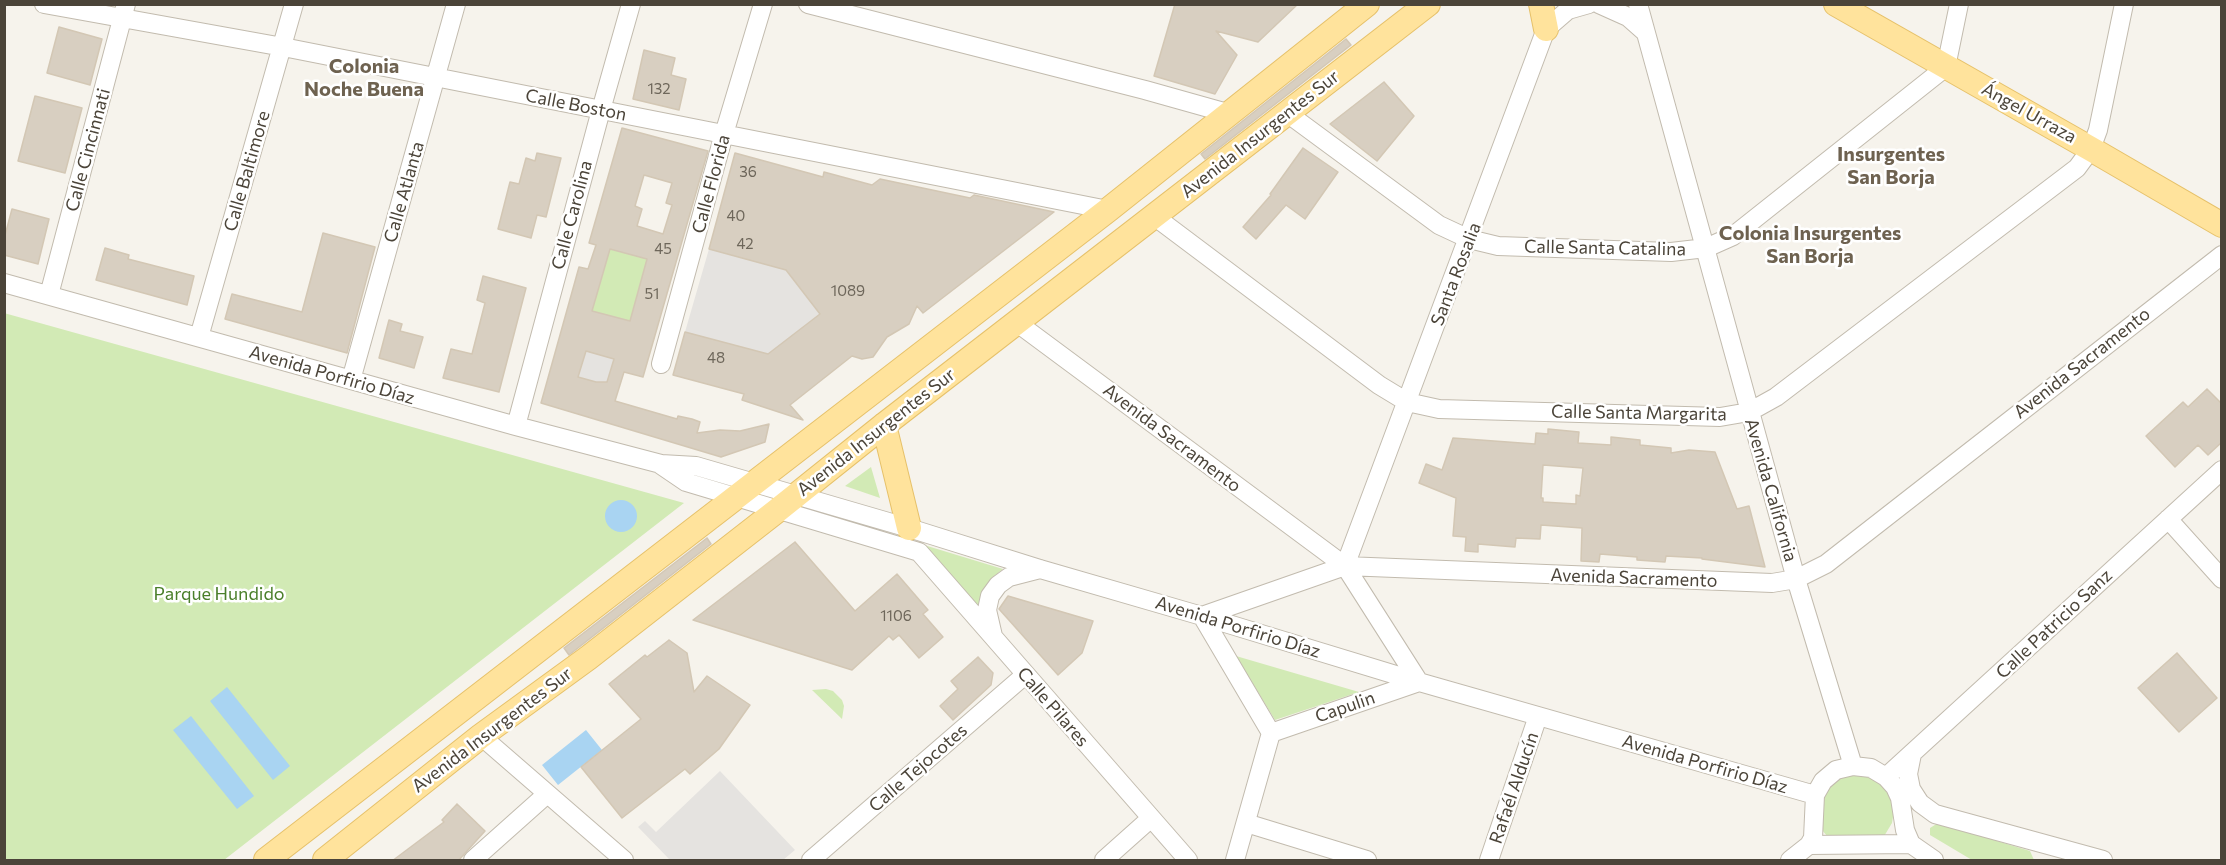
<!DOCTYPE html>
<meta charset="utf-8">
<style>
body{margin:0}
#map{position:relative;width:2226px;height:865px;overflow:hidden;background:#f6f3ec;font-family:Commissioner,sans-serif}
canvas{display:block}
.frame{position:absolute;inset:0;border:6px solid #4b4439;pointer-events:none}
</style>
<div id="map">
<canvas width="2226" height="865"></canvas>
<div class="frame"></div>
</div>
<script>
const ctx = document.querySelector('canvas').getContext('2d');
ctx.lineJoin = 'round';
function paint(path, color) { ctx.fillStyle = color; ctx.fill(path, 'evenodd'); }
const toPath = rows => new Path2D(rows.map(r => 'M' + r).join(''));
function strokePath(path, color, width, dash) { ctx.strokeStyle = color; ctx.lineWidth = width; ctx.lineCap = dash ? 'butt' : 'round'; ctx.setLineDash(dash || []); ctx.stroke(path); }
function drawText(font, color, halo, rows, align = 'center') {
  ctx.font = font + ' Commissioner,sans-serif'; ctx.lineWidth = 5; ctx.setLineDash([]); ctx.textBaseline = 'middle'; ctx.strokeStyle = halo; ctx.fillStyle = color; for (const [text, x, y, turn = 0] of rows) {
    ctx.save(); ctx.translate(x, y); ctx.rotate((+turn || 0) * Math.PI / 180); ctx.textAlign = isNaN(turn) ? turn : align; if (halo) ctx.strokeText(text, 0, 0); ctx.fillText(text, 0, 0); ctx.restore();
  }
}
paint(toPath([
 [610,249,647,259,630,321,592,311],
 [4,313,684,503,224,860,5,860],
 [871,467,880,498,845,486],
 [924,545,1003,569,993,577,986,586,979,607],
 [1236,656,1359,692,1275,720],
 [826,689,833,691,842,700,844,706,842,719,812,690],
 [1852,775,1864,776,1876,780,1885,789,1891,799,1894,811,1892,823,1883,838,1827,836,1822,830,1820,821,1822,797,1829,786,1839,779],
 [1938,823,2030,851,2034,860,1972,860,1930,835,1930,828]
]), '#d2eab5');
paint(toPath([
 [709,249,786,270,820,314,758,363,755,351,685,332],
 [558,343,614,359,607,382,581,391,547,381],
 [720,771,795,850,783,860,670,860,638,827,645,821,656,832]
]), '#e5e3e0');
paint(toPath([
 '605 516a16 16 0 1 1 32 0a16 16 0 1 1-32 0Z',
 [227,687,290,766,273,780,210,701],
 [191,716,254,796,237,809,173,730],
 [586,730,602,750,558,785,542,765]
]), '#a9d4f2');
const building = toPath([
 [1175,4,1298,4,1258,42,1216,31,1237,55,1215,94,1154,76,1175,4],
 [59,27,102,39,90,85,47,73,59,27],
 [1346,39,1351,45,1205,159,1201,154,1346,39],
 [644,50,675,58,671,75,686,79,679,110,633,99,644,50],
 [1384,82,1414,116,1377,161,1330,124,1384,82],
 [35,96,82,108,65,173,18,161,35,96],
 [622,128,708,151,643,377,624,372,615,401,677,419,678,416,692,419,700,422,697,433,720,430,740,431,769,424,765,442,721,457,541,403,579,267,588,269,596,245,589,243,622,128],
 [644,175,672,183,666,203,672,205,663,234,637,226,642,209,635,206,644,175],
 [610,249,647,259,630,321,592,311,610,249],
 [586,351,614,359,607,382,596,382,578,377,586,351],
 [1303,148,1338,172,1305,219,1286,205,1256,239,1243,227,1271,195,1270,194,1303,148],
 [537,153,561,158,546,217,537,215,531,238,498,229,510,182,519,184,526,158,535,161,537,153],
 [735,153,823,177,824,172,872,185,880,179,970,198,974,195,1054,212,923,313,917,306,909,324,887,337,873,357,862,359,852,356,790,405,803,420,742,400,744,394,673,375,685,332,768,354,820,314,786,270,709,249,735,153],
 [12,209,49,219,38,264,4,255,4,239,12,209],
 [323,233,375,247,347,353,225,319,232,294,302,312,323,233],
 [105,248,129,255,128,259,194,276,187,305,96,280,105,248],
 [483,276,526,288,499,392,443,378,451,349,472,354,485,303,477,300,483,276],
 [389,320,402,324,400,331,423,337,414,368,379,358,389,320],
 [2207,389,2222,404,2222,442,2208,455,2198,445,2175,467,2146,436,2183,402,2188,407,2207,389],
 [1548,429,1579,432,1578,443,1611,445,1611,437,1640,440,1640,445,1671,448,1671,453,1689,450,1715,452,1737,509,1749,506,1765,567,1702,559,1702,558,1666,556,1665,562,1637,560,1637,557,1600,554,1599,562,1581,561,1582,528,1541,525,1540,539,1516,538,1515,547,1478,544,1478,552,1465,551,1466,537,1453,536,1456,498,1419,483,1426,464,1442,470,1453,438,1535,444,1536,433,1548,434,1548,429],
 [1543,465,1583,468,1580,496,1576,495,1576,504,1543,502,1543,498,1541,498,1543,465],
 [707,538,711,544,569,655,564,648,707,538],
 [795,542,855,611,897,574,928,610,923,614,943,637,919,658,899,635,893,640,889,636,852,670,693,620,795,542],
 [1008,596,1093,621,1082,653,1058,675,999,609,1008,596],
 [669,640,687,653,694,692,707,676,750,705,719,749,690,774,685,769,622,818,581,767,641,719,609,684,645,655,647,657,669,640],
 [2177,653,2217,698,2179,732,2138,688,2177,653],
 [978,657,993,673,991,685,953,720,940,706,958,689,951,681,978,657],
 [457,804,485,831,458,861,392,861,444,822,442,820,457,804]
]);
paint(building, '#d8cfc1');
strokePath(building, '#d3c7b4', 1.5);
const minor = toPath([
 [44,4,283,47,1108,210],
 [808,4,1145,90,1227,113],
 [1599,4,1628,17,1645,32],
 [1638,4,1796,579,1853,766],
 [1287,113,1439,225,1469,239,1498,246,1671,252,1706,248,1733,236,1946,67,1959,4],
 [1154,216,1379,385,1407,402,1439,409,1720,417,1749,412,1776,397,2077,168,2091,149,2098,130,2124,4],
 [4,283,516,426,661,464,696,466,909,528,1040,569,1202,616,1419,682,1815,795],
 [49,295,126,4],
 [1016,322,1345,566,1772,583,1796,579,1826,564,2222,255],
 [199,337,294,4],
 [661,364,724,134,763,4],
 [351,380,456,4],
 [516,426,601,110,631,4],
 [661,465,686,482,919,552,1188,860],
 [2168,519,2222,579],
 [1345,566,1546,29,1568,10,1589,4],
 [993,636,987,610,990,596,998,585,1009,577,1040,569],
 [1271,733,1419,682,1345,566],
 [481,736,624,860],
 [1912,754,1908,774,1911,789,1920,803,1935,814,2103,860],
 [1886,777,2222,470],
 [1246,823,1367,860],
 [1911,844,1934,860],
 [1809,845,1911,844],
 [473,860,547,794],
 [811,860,1025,675],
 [1104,860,1150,819],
 [1235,860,1271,733,1202,616,1345,566],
 [1489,860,1538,716],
 [1790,860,1809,845,1813,838,1815,795,1823,781,1836,770,1853,766,1871,768,1886,777,1895,787,1900,798,1905,830,1911,844]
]);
const major = toPath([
 [1541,4,1546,29],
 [1836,4,2091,149,2222,225],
 [884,425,909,528],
 [266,860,1108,210,1367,4],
 [325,860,481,736,588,658,779,509,884,425,1428,4]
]);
strokePath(minor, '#c2bbae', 20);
strokePath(major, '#e6c16a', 26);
strokePath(minor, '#fff', 18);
strokePath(major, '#ffe39c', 24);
drawText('15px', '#6e675b', null, [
 ["132",659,89],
 ["36",748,172],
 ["40",736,216],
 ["42",745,244],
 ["45",663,249],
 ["1089",848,291],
 ["51",652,294],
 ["48",716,358],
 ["1106",896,616]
]);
drawText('18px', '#4b4439', '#fff', [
 ["Calle Boston",576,105,11],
 ["Ángel Urraza",2029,113,29],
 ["Avenida Insurgentes Sur",1260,134,-38],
 ["Calle Cincinnati",88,150,-75],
 ["Calle Baltimore",247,171,-74],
 ["Calle Florida",711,184,-75],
 ["Calle Atlanta",404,192,-74],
 ["Calle Carolina",572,215,-75],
 ["Calle Santa Catalina",1605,248,1],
 ["Santa Rosalia",1456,274,-69],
 ["Avenida Sacramento",2082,363,-38],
 ["Avenida Porfirio Díaz",332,375,16],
 ["Calle Santa Margarita",1639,413,1],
 ["Avenida Insurgentes Sur",876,432,-38],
 ["Avenida Sacramento",1172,438,37],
 ["Avenida California",1771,490,74],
 ["Avenida Sacramento",1634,578,2],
 ["Calle Patricio Sanz",2054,624,-43],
 ["Avenida Porfirio Díaz",1238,627,17],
 ["Calle Pilares",1053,707,49],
 ["Capulin",1345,707,-19],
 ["Avenida Insurgentes Sur",492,730,-37],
 ["Avenida Porfirio Díaz",1705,764,16],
 ["Calle Tejocotes",918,768,-41],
 ["Rafaél Alducín",1514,788,-71]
]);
drawText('18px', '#4a7f2a', '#fff', [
 ["Parque Hundido",219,594]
]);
drawText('bold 20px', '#6e6250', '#fff', [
 ["Colonia",364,66],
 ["Noche Buena",364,89],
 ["Insurgentes",1891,154],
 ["San Borja",1891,177],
 ["Colonia Insurgentes",1810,233],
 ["San Borja",1810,256]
]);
</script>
